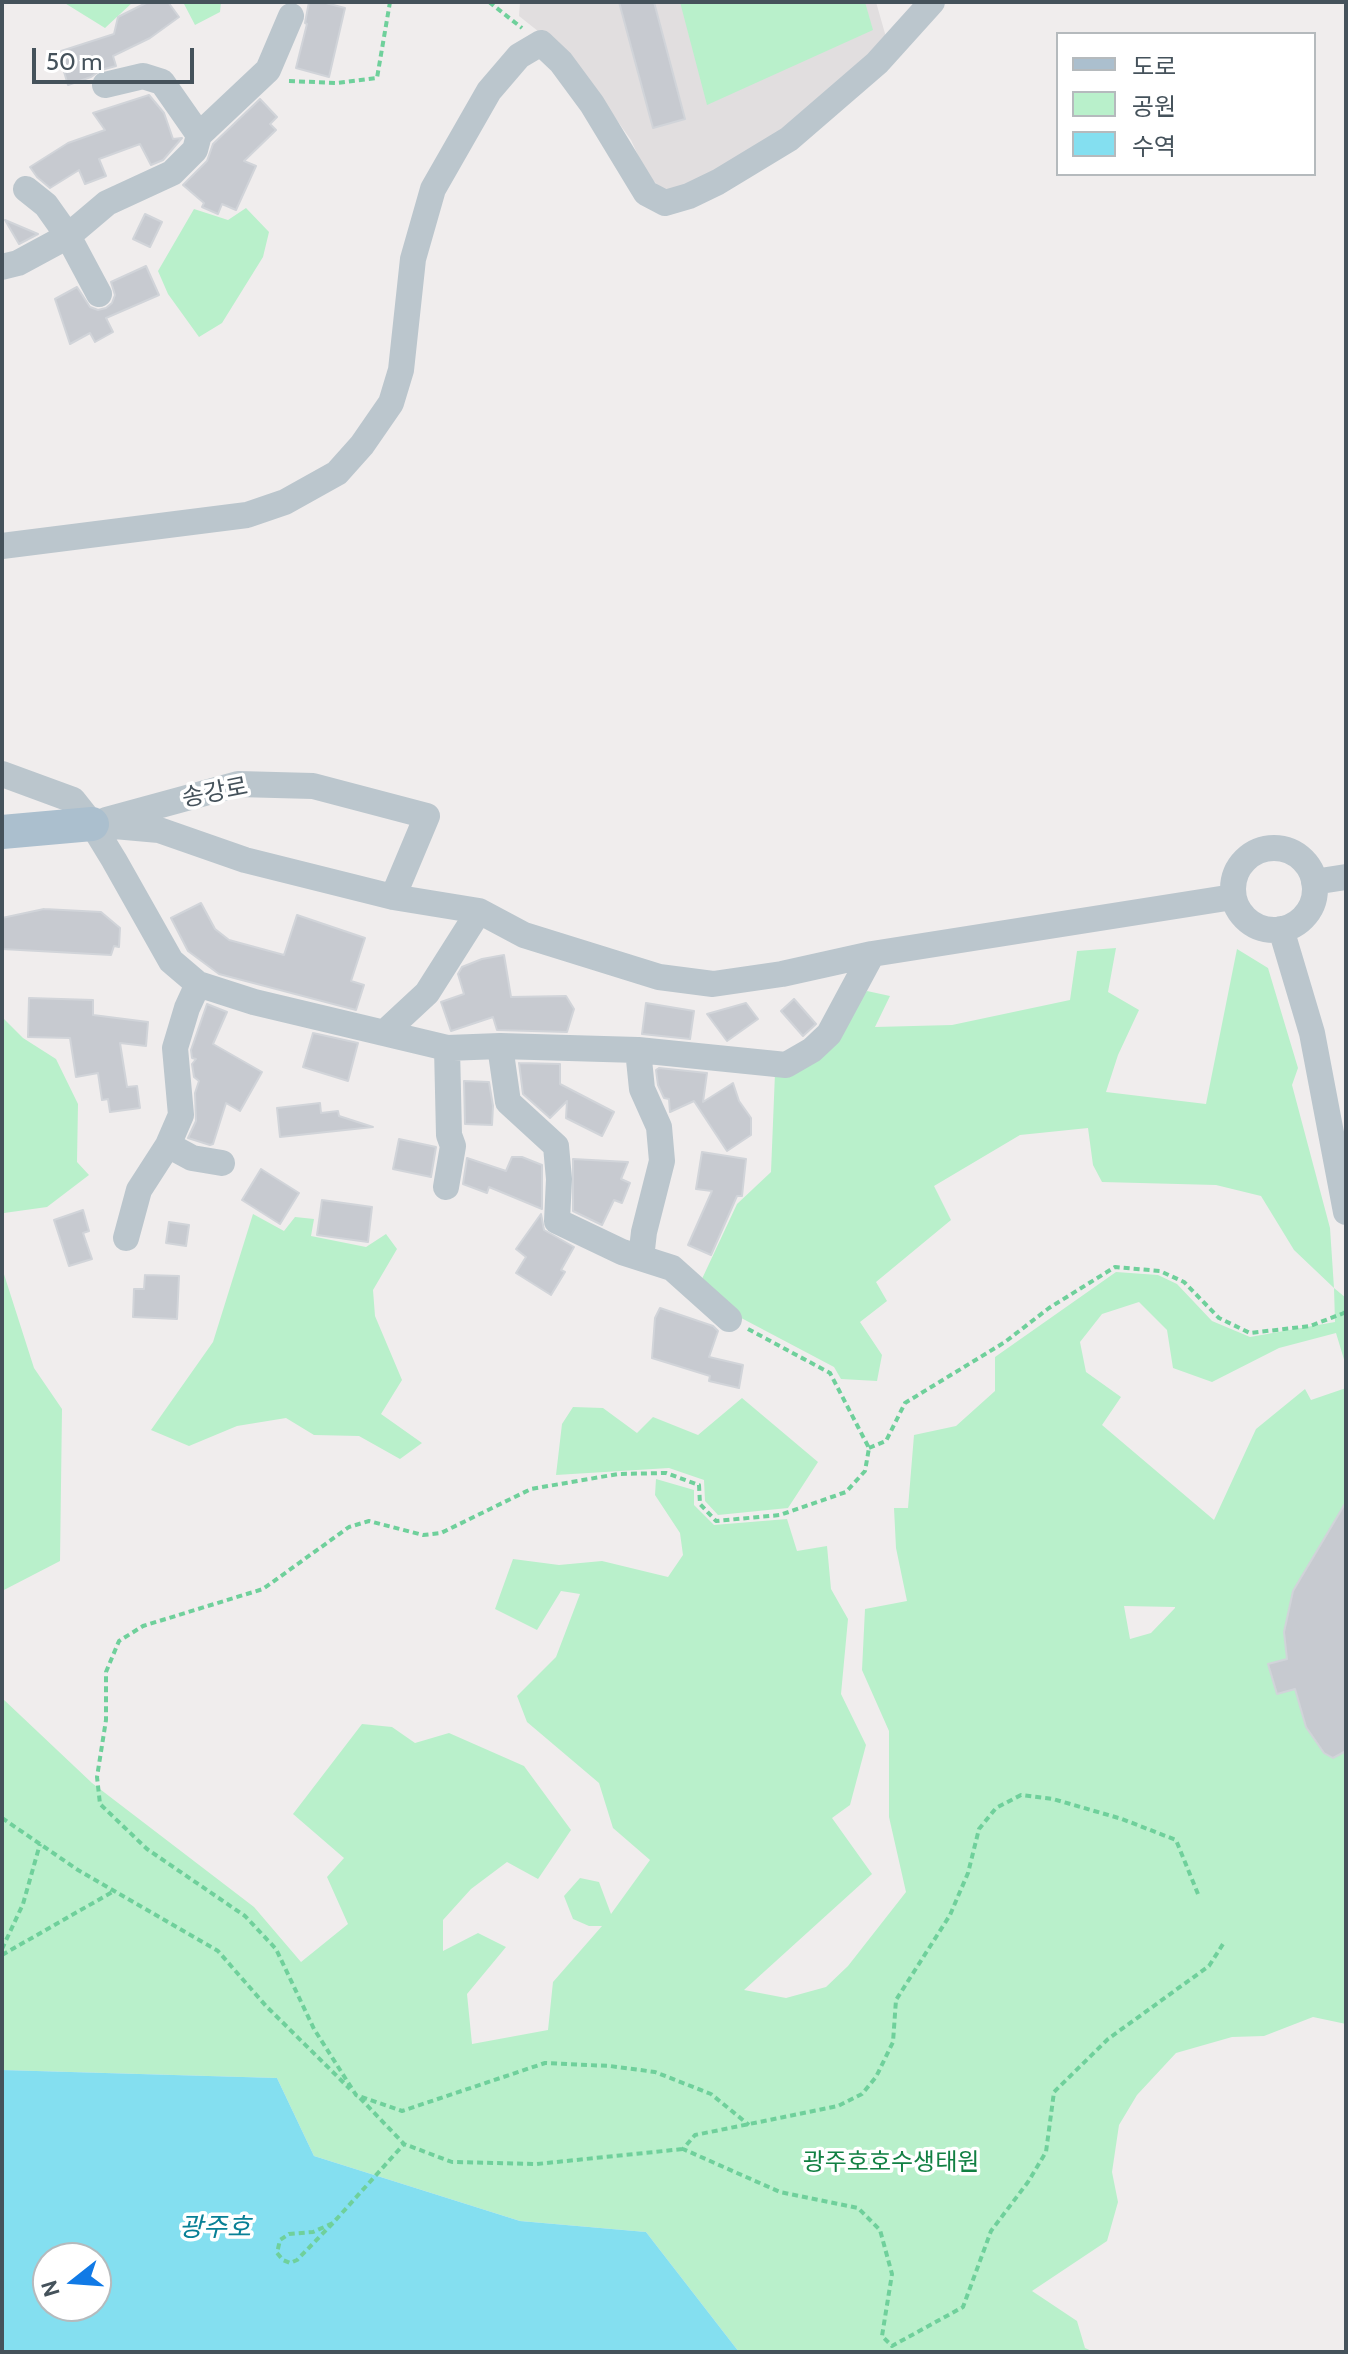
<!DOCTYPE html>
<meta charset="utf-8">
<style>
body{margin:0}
#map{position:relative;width:1348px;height:2354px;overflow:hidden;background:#f0eded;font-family:Cabin,"Noto Sans KR",sans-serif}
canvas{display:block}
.frame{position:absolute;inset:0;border:4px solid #45525b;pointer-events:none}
.legend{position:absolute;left:1056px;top:32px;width:260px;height:144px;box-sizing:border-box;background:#fff;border:2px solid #b5babd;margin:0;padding:10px 14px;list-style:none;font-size:24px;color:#45525b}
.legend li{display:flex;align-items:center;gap:16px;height:40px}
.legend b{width:40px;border:2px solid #b5babd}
.north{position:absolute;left:32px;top:2242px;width:80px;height:80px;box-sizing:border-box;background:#fff;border:2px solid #b5babd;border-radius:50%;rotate:253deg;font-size:22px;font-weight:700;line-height:32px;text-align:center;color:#45525b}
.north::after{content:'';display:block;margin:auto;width:28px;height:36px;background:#117ae6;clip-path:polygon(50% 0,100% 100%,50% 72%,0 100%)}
.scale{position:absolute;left:32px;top:48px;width:162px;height:36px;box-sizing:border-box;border:4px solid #45525b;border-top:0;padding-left:10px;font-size:24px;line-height:28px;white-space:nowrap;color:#45525b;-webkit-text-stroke:6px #fff;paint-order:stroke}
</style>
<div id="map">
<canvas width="1348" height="2354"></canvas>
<div class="frame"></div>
<ul class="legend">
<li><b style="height:10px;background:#abbfce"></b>도로</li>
<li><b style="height:22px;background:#b9f0cb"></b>공원</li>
<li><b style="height:22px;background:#84dff0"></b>수역</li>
</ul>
<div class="north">N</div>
<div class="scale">50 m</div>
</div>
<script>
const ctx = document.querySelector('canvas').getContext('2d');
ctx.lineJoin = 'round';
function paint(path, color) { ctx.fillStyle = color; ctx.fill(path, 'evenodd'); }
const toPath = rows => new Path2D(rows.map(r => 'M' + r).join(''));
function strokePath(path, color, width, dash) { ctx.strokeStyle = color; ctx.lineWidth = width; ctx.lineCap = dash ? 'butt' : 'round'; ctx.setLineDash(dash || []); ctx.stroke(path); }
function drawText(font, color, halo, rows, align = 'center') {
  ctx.font = font + ' Cabin,"Noto Sans KR",sans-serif'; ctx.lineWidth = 7; ctx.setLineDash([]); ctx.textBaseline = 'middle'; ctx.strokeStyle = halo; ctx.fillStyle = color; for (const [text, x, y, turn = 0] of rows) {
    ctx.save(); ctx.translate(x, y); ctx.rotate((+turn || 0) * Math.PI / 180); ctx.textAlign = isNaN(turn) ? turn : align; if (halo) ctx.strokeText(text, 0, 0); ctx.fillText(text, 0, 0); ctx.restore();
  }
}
paint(toPath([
 [520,2,876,2,888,44,789,130,680,192,662,189,647,175,631,140,573,59,519,16]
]), '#e1dedf');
paint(toPath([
 [63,2,133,2,105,28],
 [183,2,221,2,220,12,195,25],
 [680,2,865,2,873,30,707,105],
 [246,208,269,232,263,257,222,323,199,337,168,294,158,271,194,209,228,220],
 [1116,948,1108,992,1139,1010,1118,1055,1106,1092,1206,1104,1237,949,1268,968,1298,1068,1292,1085,1330,1228,1334,1288,1346,1298,1346,1366,1336,1333,1279,1348,1212,1382,1173,1368,1167,1330,1139,1302,1102,1314,1080,1342,1086,1372,1121,1397,1102,1425,1214,1520,1256,1429,1305,1389,1311,1400,1346,1388,1346,2024,1313,2017,1264,2036,1232,2037,1176,2053,1137,2095,1119,2125,1112,2172,1118,2202,1107,2241,1032,2291,1077,2321,1085,2348,1094,2352,739,2352,646,2232,520,2221,314,2156,277,2078,2,2070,2,1698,92,1783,254,1907,301,1962,348,1924,327,1877,344,1858,293,1814,362,1724,392,1727,415,1743,449,1733,524,1766,571,1830,538,1879,507,1862,471,1889,443,1920,443,1951,478,1933,506,1947,467,1994,472,2044,548,2030,553,1982,602,1926,589,1926,573,1919,564,1896,580,1878,599,1882,611,1914,650,1860,613,1828,599,1783,527,1722,517,1696,556,1657,580,1594,561,1591,537,1630,495,1609,513,1559,559,1565,602,1561,668,1577,683,1555,680,1533,655,1495,656,1479,694,1490,694,1505,714,1525,787,1519,797,1551,827,1546,831,1589,848,1619,841,1694,866,1745,850,1805,832,1818,872,1874,744,1990,786,1998,826,1987,848,1966,906,1892,889,1817,889,1731,862,1670,865,1609,907,1601,896,1548,894,1508,908,1508,914,1435,956,1426,995,1391,995,1357,1116,1272,1158,1275,1177,1284,1212,1321,1250,1337,1335,1322,1334,1288,1294,1250,1261,1196,1216,1185,1102,1182,1093,1165,1088,1128,1020,1135,934,1186,951,1220,876,1282,887,1301,860,1322,882,1355,877,1381,841,1379,834,1367,728,1311,701,1281,737,1204,771,1172,775,1073,824,1047,867,991,890,996,875,1027,952,1025,1070,1000,1077,951],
 [1124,1606,1175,1607,1175,1608,1151,1633,1130,1639],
 [2,1017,23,1038,56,1059,78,1104,77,1162,89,1175,47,1207,4,1213,2,1234],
 [253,1214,284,1231,295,1217,314,1219,311,1236,366,1247,386,1234,397,1249,373,1290,375,1316,402,1380,381,1414,422,1443,400,1459,359,1436,314,1435,286,1418,237,1426,189,1446,151,1430,213,1342],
 [2,1268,34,1368,62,1409,60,1561,2,1591],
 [742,1398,818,1462,788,1508,718,1515,705,1501,704,1480,669,1468,556,1475,562,1424,573,1407,603,1408,637,1433,653,1417,698,1435]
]), '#b9f0cb');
paint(toPath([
 [2,2070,277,2078,314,2156,520,2221,646,2232,739,2352,2,2352],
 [48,2258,96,2258,96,2306,48,2306]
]), '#84dff0');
const building = toPath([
 [148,2,168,2,179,17,150,38,113,56,116,66,101,70,91,77,68,85,58,52,114,34,118,17,148,2],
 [309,2,322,2,345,8,329,77,296,68,307,24,305,23,309,2],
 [619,2,654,2,685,119,653,128,619,2],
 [149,95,164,113,173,139,182,138,163,160,151,165,140,144,99,159,106,176,85,184,79,170,50,188,37,177,30,167,68,143,105,130,93,113,149,95],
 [260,99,277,117,270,124,276,130,244,161,256,166,236,210,222,204,218,214,202,207,204,203,183,185,207,161,213,144,260,99],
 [145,214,162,222,150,247,133,239,145,214],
 [5,220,38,234,19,244,5,220],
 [146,266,159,295,106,318,113,332,95,342,90,333,70,344,55,299,77,287,90,307,98,310,106,308,112,303,115,295,111,282,146,266],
 [201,903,215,929,229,940,284,955,297,915,365,938,351,981,364,985,356,1010,219,974,188,951,171,918,201,903],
 [44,909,101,912,120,928,119,947,114,946,111,955,2,949,2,918,44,909],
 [504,955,511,997,566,996,574,1009,567,1032,497,1030,493,1017,451,1031,441,1002,464,994,458,974,462,967,482,959,504,955],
 [29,998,93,1000,93,1015,148,1022,146,1046,120,1043,127,1087,137,1086,140,1108,110,1112,108,1099,102,1100,98,1073,76,1077,70,1038,28,1037,29,998],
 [794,999,816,1024,803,1036,781,1011,794,999],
 [646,1003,694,1011,690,1039,642,1034,646,1003],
 [746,1003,758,1019,727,1041,707,1014,746,1003],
 [207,1004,227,1012,213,1044,262,1072,240,1111,226,1103,213,1144,210,1145,188,1138,196,1121,195,1093,199,1081,194,1077,192,1064,196,1059,192,1058,191,1050,207,1004],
 [313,1033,358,1043,348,1081,303,1067,313,1033],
 [519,1063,560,1064,560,1084,614,1112,602,1136,566,1118,567,1101,550,1118,523,1094,519,1063],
 [659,1068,707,1073,703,1102,733,1083,739,1101,751,1118,751,1135,727,1151,694,1101,670,1112,669,1099,664,1098,658,1085,656,1070,659,1068],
 [464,1081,489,1082,493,1106,492,1125,465,1124,464,1081],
 [320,1103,321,1113,338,1111,339,1116,373,1127,280,1137,277,1108,320,1103],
 [399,1139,436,1147,431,1177,393,1169,399,1139],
 [702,1152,746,1159,742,1196,737,1196,711,1255,688,1245,712,1191,696,1189,702,1152],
 [512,1157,522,1157,542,1165,542,1209,489,1187,487,1193,463,1184,467,1158,506,1171,512,1157],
 [573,1159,628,1162,621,1179,630,1183,622,1203,614,1200,602,1225,573,1211,573,1159],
 [261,1169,299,1193,280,1224,242,1200,261,1169],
 [322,1200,372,1207,368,1242,317,1235,322,1200],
 [83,1210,89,1231,83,1233,92,1259,69,1266,54,1220,83,1210],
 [541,1214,544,1230,574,1247,561,1270,565,1272,551,1295,516,1273,526,1257,516,1249,541,1214],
 [169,1222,189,1225,186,1246,166,1243,169,1222],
 [145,1275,179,1276,177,1319,133,1317,134,1289,144,1289,145,1275],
 [660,1308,713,1326,718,1331,709,1357,743,1365,739,1388,709,1381,710,1376,652,1358,655,1318,660,1308],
 [1346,1502,1346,1751,1333,1758,1324,1753,1306,1727,1295,1689,1277,1694,1268,1664,1287,1659,1284,1632,1293,1591,1346,1502]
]);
paint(building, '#c7cad0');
strokePath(building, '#d1d4d9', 2);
strokePath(toPath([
 [489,2,522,28],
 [289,81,336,83,377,78,390,2],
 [748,1329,830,1373,869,1448,865,1471,846,1492,780,1515,716,1521,700,1504,699,1485,666,1473,618,1474,531,1489,441,1533,423,1535,369,1521,349,1527,263,1589,143,1626,119,1641,106,1672,106,1720,97,1777,100,1804,147,1849,245,1916,276,1949,314,2029,356,2095,402,2111,545,2063,610,2066,655,2072,711,2094,749,2125],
 [869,1448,886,1441,905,1403,1005,1342,1049,1308,1115,1267,1160,1271,1184,1282,1219,1318,1250,1333,1310,1326,1344,1313,1346,1309],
 [2,1818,78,1870,218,1951,266,2006,350,2089],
 [1198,1894,1176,1840,1122,1819,1053,1799,1021,1795,996,1808,979,1829,968,1873,950,1915,896,2000,893,2042,876,2077,862,2094,838,2106,695,2135,683,2149,780,2192,858,2208,880,2230,892,2274,882,2336,892,2346,963,2307,991,2231,1028,2182,1046,2152,1054,2092,1108,2039,1209,1966,1223,1944],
 [2,1949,23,1904,40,1844],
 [2,1955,114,1891],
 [360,2098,404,2144,452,2162,537,2164,683,2149],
 [333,2223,297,2260,290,2263,283,2260,277,2253,280,2240,289,2234,313,2232,333,2223,404,2144]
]), '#6fd09b', 4, [6, 4]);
strokePath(toPath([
 [105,85,143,76,162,82,199,135],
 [26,189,46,205,68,236,99,294],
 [2,267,18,263,68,236,107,203,172,173,195,150,199,135,268,70,291,16],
 [2,546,247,515,285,502,337,473,362,445,391,403,401,370,413,259,433,189,489,91,519,56,541,43,561,62,592,104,646,193,665,203,689,196,718,182,789,139,877,63,932,2],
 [2,774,73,800,92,824,114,860,171,961,198,984,254,1002,447,1048,500,1046,638,1050,786,1065,812,1050,829,1034,872,954],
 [106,820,238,784,313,786,427,816,393,897],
 [92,824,159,830,245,860,393,897,479,911,524,935,659,977,713,984,782,974,872,954,1233,897],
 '1233 889a41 41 0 1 1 82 0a41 41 0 1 1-82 0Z',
 [1314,882,1346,877],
 [1281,929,1312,1033,1346,1212],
 [385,1032,427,993,479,911],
 [500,1046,508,1102,556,1146,559,1179,557,1221,622,1252,672,1268,729,1319],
 [638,1050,642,1089,659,1127,662,1161,644,1232,641,1258],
 [168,1145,192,1158,222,1163],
 [446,1187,453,1146,449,1135,447,1048],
 [126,1238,139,1190,168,1145,181,1115,175,1048,187,1008,198,984]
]), '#bbc6cd', 26);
strokePath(toPath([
 [2,832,92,824]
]), '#abbfce', 34);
drawText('24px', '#45525b', '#fff', [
 ["송강로",215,793,-11]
]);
drawText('24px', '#128043', '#fff', [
 ["광주호호수생태원",891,2163]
]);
drawText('italic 26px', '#088096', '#fff', [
 ["광주호",215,2228]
]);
</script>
